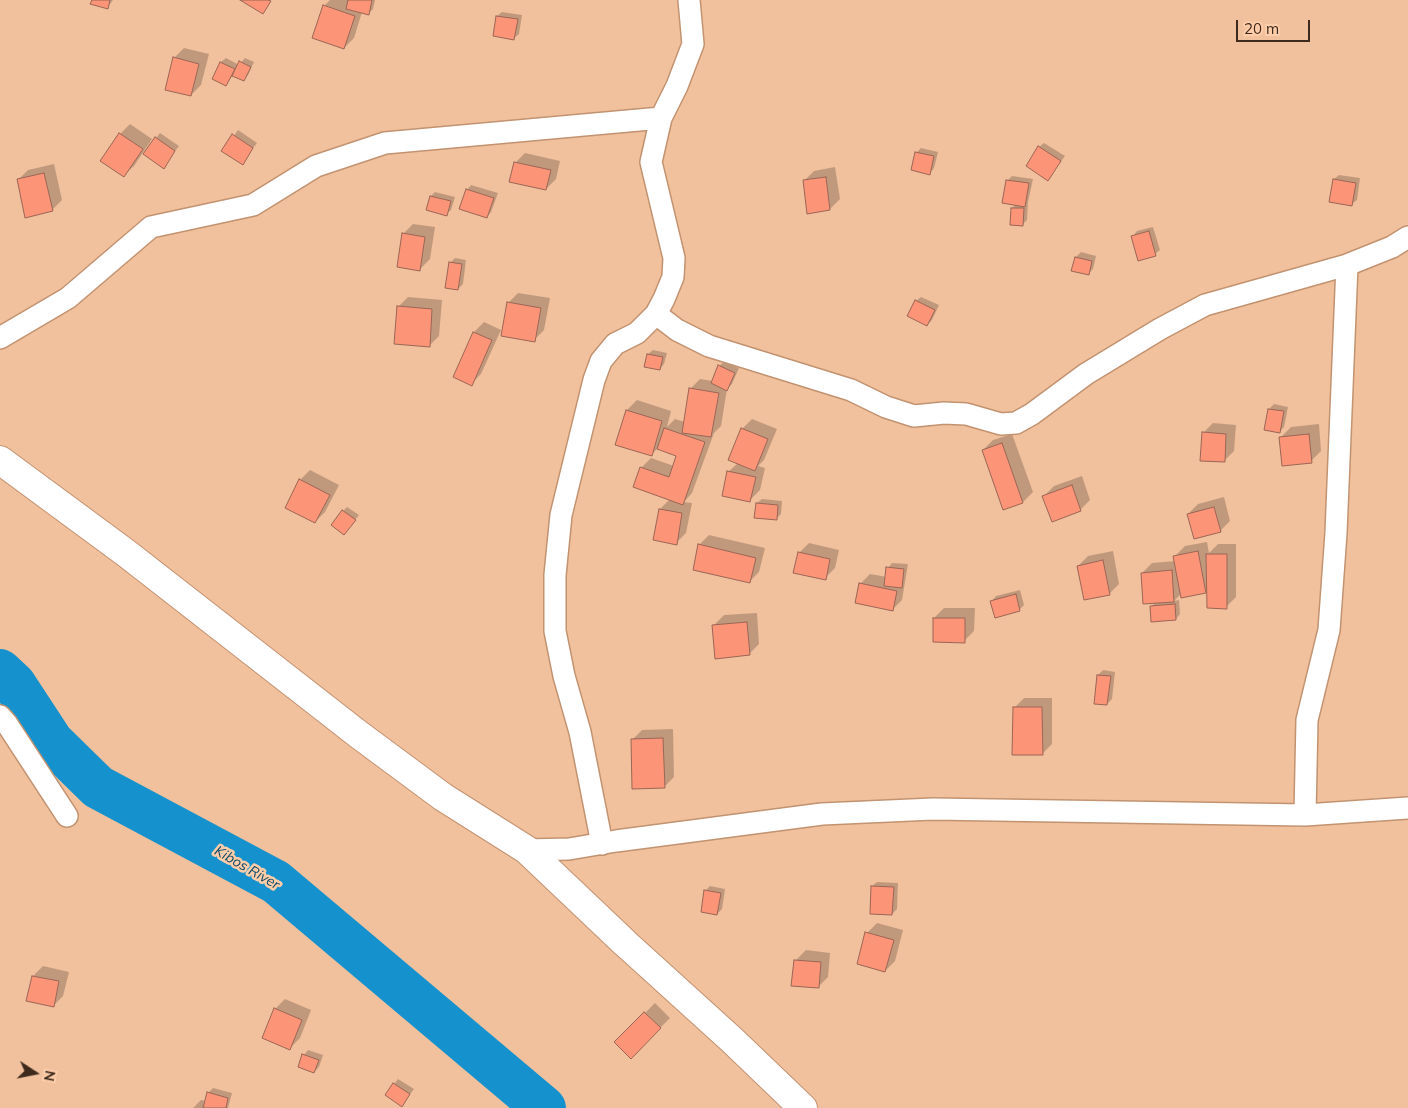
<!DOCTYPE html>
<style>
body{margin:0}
#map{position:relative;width:1408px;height:1108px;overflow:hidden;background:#f1c09d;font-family:Mulish,sans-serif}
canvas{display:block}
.north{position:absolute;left:10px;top:1048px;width:50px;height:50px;-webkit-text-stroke:4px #ffcda9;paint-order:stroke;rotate:101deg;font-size:14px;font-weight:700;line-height:20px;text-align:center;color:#3d2a1c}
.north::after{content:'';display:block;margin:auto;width:18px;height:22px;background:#3d2a1c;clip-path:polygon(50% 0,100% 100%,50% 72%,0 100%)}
.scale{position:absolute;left:1236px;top:20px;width:74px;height:22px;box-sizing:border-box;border:2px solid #3d2a1c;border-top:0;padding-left:6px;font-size:15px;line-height:18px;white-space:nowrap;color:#3d2a1c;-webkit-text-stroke:4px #ffcda9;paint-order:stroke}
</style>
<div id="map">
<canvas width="1408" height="1108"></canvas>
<div class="north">N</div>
<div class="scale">20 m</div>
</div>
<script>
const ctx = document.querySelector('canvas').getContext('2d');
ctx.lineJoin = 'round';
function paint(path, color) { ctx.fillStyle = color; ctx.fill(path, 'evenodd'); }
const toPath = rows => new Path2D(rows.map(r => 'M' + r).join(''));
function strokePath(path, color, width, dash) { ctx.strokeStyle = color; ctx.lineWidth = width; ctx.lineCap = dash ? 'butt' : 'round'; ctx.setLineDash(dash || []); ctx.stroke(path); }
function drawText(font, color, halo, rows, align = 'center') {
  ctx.font = font + ' Mulish,sans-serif'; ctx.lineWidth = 5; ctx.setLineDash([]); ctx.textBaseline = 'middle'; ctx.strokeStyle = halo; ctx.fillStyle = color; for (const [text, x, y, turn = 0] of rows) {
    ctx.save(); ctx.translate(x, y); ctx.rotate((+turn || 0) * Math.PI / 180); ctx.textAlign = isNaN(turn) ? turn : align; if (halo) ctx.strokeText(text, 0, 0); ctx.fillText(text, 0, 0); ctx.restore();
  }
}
paint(toPath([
 [93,0,113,0,107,8],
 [330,0,375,0,373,9,369,13,362,12,354,38,344,48,324,6],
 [502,12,522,15,519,34,514,38,497,16],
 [184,48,209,54,201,85,191,95,174,58],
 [226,58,239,65,245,58,254,62,248,75,244,80,233,75,226,85,213,78,221,62],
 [130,124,152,139,134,166,124,175,102,160,120,134],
 [238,130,257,143,242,163,223,151],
 [160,133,179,146,163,167,156,138],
 [1044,143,1065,156,1048,179,1039,147],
 [921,148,938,152,934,168,930,173,916,153],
 [525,153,560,161,556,179,546,189,515,163],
 [54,164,62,200,52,210,18,180,28,170],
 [835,167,840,199,830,209,804,181,814,171],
 [1339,175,1360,178,1357,200,1352,204,1334,179],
 [1012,176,1033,179,1028,202,1027,220,1023,224,1012,208,1016,204,1008,180],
 [471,185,498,193,491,212,487,217,467,190],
 [435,192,455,197,451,210,446,214,431,196],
 [413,224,435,227,430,259,420,269,403,234],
 [1153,227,1160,250,1155,254,1133,236,1137,231],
 [1081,252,1096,256,1093,269,1088,274,1073,270,1076,257],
 [455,258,466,260,463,284,458,289,450,263],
 [518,293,550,298,544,330,534,340,508,303],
 [408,297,442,300,439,336,429,346,398,307],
 [921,297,939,305,932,320,927,325,916,301],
 [484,322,501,330,481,374,471,384,455,377,474,332],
 [653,350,667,353,664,364,660,369,648,354],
 [724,362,739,368,732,384,727,389,721,426,714,433,692,493,684,502,692,503,686,533,676,543,660,509,670,499,641,468,651,458,674,466,678,455,658,448,651,455,627,410,637,400,671,411,667,427,675,419,685,422,690,389,700,379,713,381,719,366],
 [1274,404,1288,407,1284,427,1280,431,1269,409],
 [752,419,777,429,764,460,758,466,765,468,760,490,750,500,728,472,738,463,742,429],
 [1213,423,1236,425,1234,451,1224,461,1203,433],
 [1319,424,1321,451,1311,461,1281,437,1291,427],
 [1012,434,1033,492,1023,502,1004,508,983,450,993,440],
 [310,470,339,485,325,512,315,522,300,480],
 [1082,476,1090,500,1080,510,1044,496,1054,486],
 [1224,497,1230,521,1220,531,1188,514,1198,504],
 [762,499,782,501,781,514,776,519,757,503],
 [347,507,359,515,344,534,343,511],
 [709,535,765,548,759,572,749,582,699,545],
 [1207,542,1209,553,1218,544,1236,544,1236,597,1226,607,1208,589,1205,592,1182,593,1174,601,1179,600,1180,614,1176,619,1151,607,1156,602,1142,573,1152,563,1176,561,1175,556,1185,546],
 [809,543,839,550,835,568,825,578,799,553],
 [1113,551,1119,584,1109,594,1078,566,1088,556],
 [892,563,908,564,902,600,892,610,860,584,870,574,887,577,888,568],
 [1020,590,1024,605,1019,610,992,601,996,596],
 [944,608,975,608,974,631,964,641,934,618],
 [757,613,759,644,749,654,714,625,724,615],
 [1103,670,1115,672,1112,699,1107,704,1098,675],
 [1024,698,1052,698,1052,744,1042,754,1014,708],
 [673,729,674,777,664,787,632,740,642,730],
 [877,882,898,883,897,909,892,914,872,886],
 [710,886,725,889,722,909,717,914,705,891],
 [877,923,903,930,895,961,885,971,867,933],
 [806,950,830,953,828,977,818,987,796,960],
 [43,966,69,972,63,996,53,1006,33,976],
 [285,999,311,1010,300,1038,290,1048,275,1009],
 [655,1003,670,1018,631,1057,616,1042],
 [308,1050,323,1055,319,1067,314,1072,304,1055],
 [398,1079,414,1089,402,1105,394,1084],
 [213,1088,232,1093,228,1108,193,1108,201,1100,206,1101,208,1093]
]), '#0003');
strokePath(toPath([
 [0,671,14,684,52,742,98,787,276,882,544,1108]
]), '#1592cd', 44);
const building = toPath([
 [92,0,110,0,108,9,90,4,92,0],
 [240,0,268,0,271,1,263,14,240,0],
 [348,0,372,0,369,15,346,9,348,0],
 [323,5,355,16,344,49,312,38,323,5],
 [496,16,518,19,514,40,493,36,496,16],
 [173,57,199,64,191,96,165,90,173,57],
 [239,61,251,67,244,81,232,76,239,61],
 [220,62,235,69,226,86,212,79,220,62],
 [119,133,143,149,124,177,100,161,119,133],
 [232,134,253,148,243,165,221,151,232,134],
 [155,137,175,151,164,169,143,154,155,137],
 [1038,146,1061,161,1048,181,1026,166,1038,146],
 [915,152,934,156,930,175,911,170,915,152],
 [514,162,551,170,546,190,509,182,514,162],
 [44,173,53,211,25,218,17,179,44,173],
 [826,177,830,210,807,214,803,180,826,177],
 [1333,179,1356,183,1352,206,1329,202,1333,179],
 [1006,180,1029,183,1025,207,1002,203,1006,180],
 [466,189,494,198,487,218,459,209,466,189],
 [430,196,451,201,447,216,426,210,430,196],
 [1011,208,1024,208,1023,226,1010,225,1011,208],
 [1149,231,1156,256,1138,261,1131,236,1149,231],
 [402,233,425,237,420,271,397,267,402,233],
 [1075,257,1092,261,1089,275,1071,271,1075,257],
 [449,262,462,264,458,290,445,288,449,262],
 [915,300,935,310,927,326,907,316,915,300],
 [507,302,541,308,535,342,501,336,507,302],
 [397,306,432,309,430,347,394,344,397,306],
 [473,332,492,340,472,386,453,377,473,332],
 [647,354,663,357,660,370,644,367,647,354],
 [718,365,735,373,727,391,711,383,718,365],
 [689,388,719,393,711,437,682,433,689,388],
 [1268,409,1284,411,1280,433,1264,430,1268,409],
 [626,410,662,421,652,456,615,445,626,410],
 [664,428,705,442,683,505,633,487,640,467,669,477,676,456,657,449,664,428],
 [741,428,768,439,755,471,728,460,741,428],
 [1202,432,1226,434,1225,462,1200,461,1202,432],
 [1309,434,1312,463,1282,466,1279,437,1309,434],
 [1002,443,1023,503,1003,510,982,450,1002,443],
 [727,471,756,477,750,502,722,496,727,471],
 [299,479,330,495,315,523,285,508,299,479],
 [1072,485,1081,511,1052,522,1042,496,1072,485],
 [756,503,778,505,777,520,754,518,756,503],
 [1214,507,1221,532,1194,539,1187,514,1214,507],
 [659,509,682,513,677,545,653,540,659,509],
 [342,510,356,520,344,535,331,525,342,510],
 [698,544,756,558,750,583,693,570,698,544],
 [1198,551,1206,593,1181,598,1173,556,1198,551],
 [798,552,830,559,826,580,793,573,798,552],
 [1206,554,1227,554,1227,609,1207,608,1206,554],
 [1103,560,1110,595,1084,600,1077,566,1103,560],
 [886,567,904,569,902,588,884,586,886,567],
 [1172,570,1174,602,1143,604,1141,573,1172,570],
 [859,583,897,591,893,611,855,603,859,583],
 [1016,594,1020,611,995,618,990,601,1016,594],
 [1175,604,1176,620,1151,622,1150,606,1175,604],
 [933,618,965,618,965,643,933,642,933,618],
 [747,622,750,655,715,659,712,625,747,622],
 [1097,675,1111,676,1107,705,1094,704,1097,675],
 [1013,707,1042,707,1043,755,1012,755,1013,707],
 [663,738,665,788,632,789,631,739,663,738],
 [871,886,894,887,892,915,870,914,871,886],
 [704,890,721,893,717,915,701,912,704,890],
 [865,932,894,940,885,972,857,964,865,932],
 [794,960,821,962,819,988,791,986,794,960],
 [32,976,59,981,54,1007,26,1001,32,976],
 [274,1008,302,1020,290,1050,262,1038,274,1008],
 [644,1012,661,1028,631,1059,614,1042,644,1012],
 [302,1054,319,1060,314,1073,298,1067,302,1054],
 [393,1083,410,1094,402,1107,385,1095,393,1083],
 [207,1092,228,1098,226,1108,203,1108,207,1092]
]);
paint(building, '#fc9577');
strokePath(building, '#9a6555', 1);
const street = toPath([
 [656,314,677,330,709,346,851,390,886,407,914,416,944,413,966,414,1001,424,1016,423,1032,414,1086,374,1160,329,1205,305,1347,265,1392,247,1408,237],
 [0,338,68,298,151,227,253,205,316,166,385,143,661,118],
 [0,716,7,724,67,816],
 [1305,815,1307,720,1329,630,1336,533,1347,265],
 [602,844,580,732,564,676,555,631,555,575,561,515,594,380,601,361,615,344,637,333,656,314,664,299,673,277,674,258,651,162,661,118,677,86,693,44,689,0],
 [527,850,569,849,616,841,822,814,933,809,1305,815,1408,808]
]);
const secondary = toPath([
 [0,460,126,553,358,734,443,797,527,850,625,943,732,1040,803,1108]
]);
strokePath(street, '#c29371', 24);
strokePath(secondary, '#c29371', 30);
strokePath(street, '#fff', 21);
strokePath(secondary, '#fff', 28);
drawText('italic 14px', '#0d4968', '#ffcda9', [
 ["Kibos River",247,868,30]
]);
</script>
